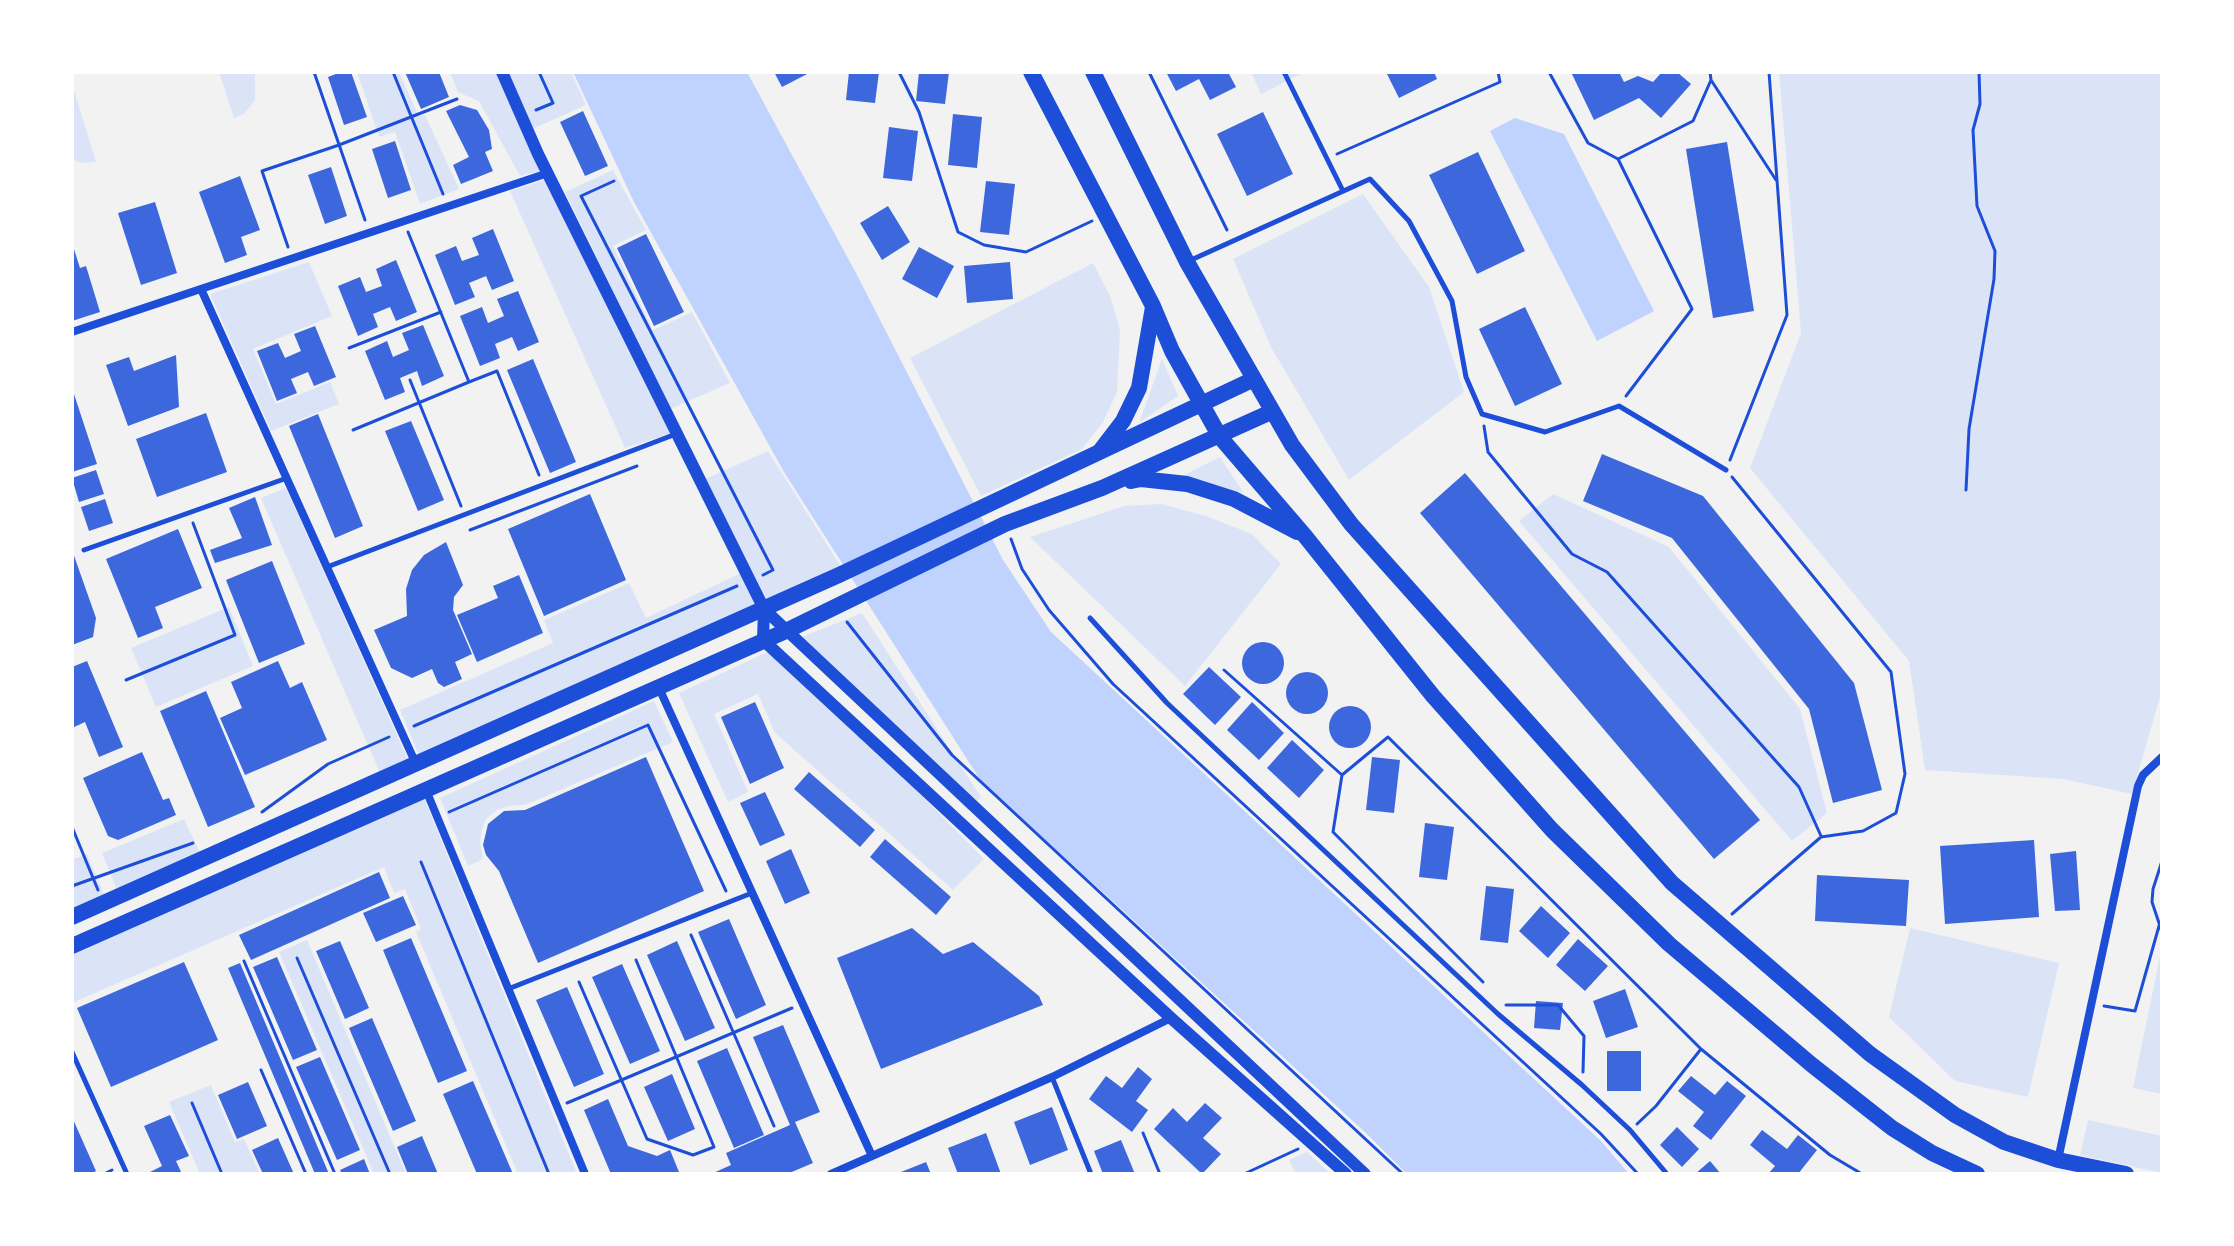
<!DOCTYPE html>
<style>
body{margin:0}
#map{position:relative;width:2234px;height:1246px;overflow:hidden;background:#f2f2f2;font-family:Rubik,sans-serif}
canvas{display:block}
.frame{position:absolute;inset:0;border:74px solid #fff;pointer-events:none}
</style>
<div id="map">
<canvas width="2234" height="1246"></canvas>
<div class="frame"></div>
</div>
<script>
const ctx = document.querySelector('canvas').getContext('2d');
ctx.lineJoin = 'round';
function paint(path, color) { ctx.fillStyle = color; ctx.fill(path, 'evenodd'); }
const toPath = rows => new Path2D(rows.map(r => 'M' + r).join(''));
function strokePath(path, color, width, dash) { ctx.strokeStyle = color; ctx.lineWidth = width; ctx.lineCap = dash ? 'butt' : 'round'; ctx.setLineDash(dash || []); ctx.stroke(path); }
paint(toPath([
 [219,72,255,72,255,100,244,114,234,118],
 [357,72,399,72,419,117,425,115,459,189,420,204,395,132,379,137],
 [450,72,496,72,540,171,520,176,479,101,458,92],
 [504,72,571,72,586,105,530,130],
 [1251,72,1305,72,1261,94],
 [1779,72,2162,72,2162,690,2132,794,2063,779,1925,770,1909,661,1750,468,1801,333],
 [73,87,96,162,83,163,72,160],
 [613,170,646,230,613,246,653,330,692,312,730,383,670,409,565,192],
 [544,180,672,433,625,448,510,191],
 [1363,194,1429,287,1464,392,1349,480,1271,347,1233,259],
 [309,262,332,316,253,349,276,404,330,382,339,404,271,431,210,294],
 [1093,263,1110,296,1120,330,1117,392,1103,422,1082,449,981,496,910,358],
 [1162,359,1178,396,1139,423],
 [768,451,843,570,766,604,705,479],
 [1220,457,1243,492,1170,482],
 [286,488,409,762,380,773,261,498],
 [1553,494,1669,547,1800,709,1827,813,1792,841,1519,521],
 [1161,504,1206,516,1252,534,1281,564,1185,686,1030,537,1124,506],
 [741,573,757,608,420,758,400,710,553,643,544,620,629,583,646,618],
 [229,607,253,666,156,707,131,648],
 [862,613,981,797,968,810,794,640],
 [776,648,984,859,953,890,775,733,758,694,714,714,748,792,728,802,679,693],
 [654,701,673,742,525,805,509,806,497,810,486,819,482,830,480,842,483,859,468,866,440,798],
 [424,798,577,1174,518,1174,416,932,421,929,405,889,394,893,384,867,72,1003,72,954],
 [184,819,202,857,119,895,102,853],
 [87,854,105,897,72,913,72,860],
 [1910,928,2059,963,2028,1097,1955,1081,1889,1017],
 [307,940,406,1174,374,1174,279,952],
 [2160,956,2162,956,2162,1094,2133,1088],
 [211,1085,235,1142,244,1139,260,1174,200,1174,169,1102],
 [2088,1120,2162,1136,2162,1173,2080,1155],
 [1307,1152,1331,1174,1296,1174,1289,1160]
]), '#dbe4f7');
paint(toPath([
 [573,72,747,72,857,275,1003,560,1051,632,1601,1141,1629,1174,1407,1174,1366,1133,981,781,784,472,634,202],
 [1515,118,1564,134,1654,311,1597,341,1490,131]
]), '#bfd3fe');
paint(toPath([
 [341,72,351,72,367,117,344,125,328,77],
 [405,72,439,72,449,97,421,109],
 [774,72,811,72,782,87],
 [849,72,879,72,875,103,846,100],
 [919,72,949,72,945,104,916,101],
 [1166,72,1228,72,1236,87,1210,100,1199,79,1176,91],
 [1386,72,1434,72,1437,79,1399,98],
 [1571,72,1619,72,1624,82,1638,76,1653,82,1662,72,1677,72,1691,84,1661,118,1639,98,1594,120],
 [460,105,477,110,489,130,492,149,485,152,493,171,461,184,453,165,469,157,446,111],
 [583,111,608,166,585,176,560,122],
 [1263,112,1293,174,1247,196,1217,134],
 [953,114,982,117,977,168,948,165],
 [889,127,918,131,912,181,883,178],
 [395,141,411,190,388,198,372,149],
 [1727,142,1754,311,1713,318,1686,149],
 [1478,152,1525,251,1477,274,1429,175],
 [331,167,347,216,325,224,308,175],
 [240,176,260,230,241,237,247,255,225,263,199,192],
 [986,181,1015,184,1009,235,980,232],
 [155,202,177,273,141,285,118,213],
 [888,206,910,242,882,260,860,223],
 [493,229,514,281,492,290,486,276,469,283,475,297,455,305,435,255,456,246,462,261,479,255,472,238],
 [646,234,684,312,654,326,617,248],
 [72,243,80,268,86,266,100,312,72,321],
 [919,247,954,266,937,298,902,279],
 [396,260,417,312,396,321,390,307,373,314,378,327,358,336,338,286,360,277,366,292,382,286,376,269],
 [1010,262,1013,299,967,303,964,266],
 [518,291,539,342,518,351,512,337,495,344,500,358,480,366,460,316,482,307,488,323,504,316,497,299],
 [1525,307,1562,384,1515,406,1479,329],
 [423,325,444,376,422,386,417,371,400,378,405,392,385,400,365,351,387,341,393,357,409,350,402,333],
 [315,326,336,377,314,386,308,372,291,379,297,393,277,401,257,351,278,343,285,358,301,351,294,334],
 [176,355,179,407,128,426,106,365,129,357,134,371],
 [533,359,576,462,550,473,507,370],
 [72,388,97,464,72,472],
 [206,413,227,472,157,497,136,439],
 [318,414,363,526,335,538,289,426],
 [411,421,444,500,418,511,385,431],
 [1602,454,1703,496,1854,683,1882,790,1833,803,1809,709,1672,538,1583,501],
 [96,470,104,494,79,502,72,478],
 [1465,473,1760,820,1714,859,1420,513],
 [590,494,626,580,544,616,508,529],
 [255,497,272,545,215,563,210,550,242,538,229,508],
 [105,499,113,523,89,531,81,507],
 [178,529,202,588,155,607,163,628,138,638,106,559],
 [446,542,463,585,454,597,453,610,472,654,455,662,462,679,444,687,438,683,432,669,412,678,391,668,374,630,407,616,406,589,412,570,424,555],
 [72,550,96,618,93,637,72,645],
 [272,561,305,644,259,663,226,580],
 [519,575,543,633,477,662,457,615,498,598,493,586],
 '1242 663a21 21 0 1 1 42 0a21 21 0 1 1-42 0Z',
 [87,661,123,747,99,757,85,722,72,728,72,667],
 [278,661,290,688,302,682,327,740,245,775,220,718,242,708,231,682],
 [1209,667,1241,697,1215,725,1183,694],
 '1286 693a21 21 0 1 1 42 0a21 21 0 1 1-42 0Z',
 [206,691,255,807,208,827,160,711],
 [755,702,784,768,750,784,721,717],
 [1252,702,1284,733,1259,760,1227,730],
 '1329 727a21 21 0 1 1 42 0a21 21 0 1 1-42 0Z',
 [1292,740,1324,770,1299,798,1267,768],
 [142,752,163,800,169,798,176,815,118,840,108,836,83,778],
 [646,757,704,891,538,963,499,871,486,855,483,845,488,824,504,811,525,810],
 [1372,757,1400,760,1394,813,1366,810],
 [809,772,875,830,860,847,794,789],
 [765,792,785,835,760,846,740,803],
 [1425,823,1454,827,1447,880,1419,877],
 [885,839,951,897,936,915,870,857],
 [2034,840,2039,917,1945,924,1940,846],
 [791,849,810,893,785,904,766,861],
 [2076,851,2080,910,2055,911,2050,854],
 [379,872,390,898,251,960,239,935],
 [1817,875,1909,880,1906,926,1815,921],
 [1486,886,1514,889,1508,943,1480,940],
 [403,896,416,925,376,942,363,913],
 [1541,906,1570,933,1548,958,1519,931],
 [729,919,766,1005,736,1019,698,932],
 [912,928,943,954,973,942,1039,996,1043,1005,881,1069,837,958],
 [411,938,467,1071,438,1083,383,950],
 [1578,939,1608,966,1585,991,1556,965],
 [340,941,369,1008,345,1019,316,951],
 [677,941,715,1028,685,1041,647,955],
 [277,957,317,1050,293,1060,253,967],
 [184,962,218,1040,111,1087,77,1008],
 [240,963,329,1174,315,1174,228,968],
 [622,964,660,1051,630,1064,592,977],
 [567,987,604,1074,574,1087,536,1000],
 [1625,989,1638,1027,1606,1038,1593,1001],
 [1536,1001,1563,1003,1560,1030,1534,1028],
 [372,1018,416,1121,393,1131,349,1028],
 [783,1025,820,1112,795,1122,813,1163,787,1174,711,1174,731,1165,726,1153,790,1125,753,1037],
 [727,1048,764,1135,734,1148,697,1061],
 [1607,1051,1641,1051,1641,1091,1607,1091],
 [320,1057,360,1150,337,1160,296,1067],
 [1138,1067,1152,1079,1136,1101,1148,1110,1132,1132,1089,1099,1106,1076,1122,1088],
 [672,1074,695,1129,668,1141,644,1087],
 [1691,1076,1715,1095,1727,1081,1746,1096,1711,1140,1693,1126,1704,1112,1678,1091],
 [473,1081,513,1174,477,1174,443,1094],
 [248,1082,267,1126,237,1139,218,1095],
 [608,1099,628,1146,657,1156,670,1150,679,1172,673,1174,611,1174,584,1110],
 [1205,1103,1222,1118,1203,1138,1221,1154,1202,1174,1154,1129,1173,1108,1187,1122],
 [1052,1107,1068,1150,1030,1165,1014,1122],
 [170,1115,189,1156,176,1161,182,1174,146,1174,162,1166,144,1126],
 [72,1117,96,1171,90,1174,75,1174,72,1166],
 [1677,1127,1699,1149,1682,1167,1660,1145],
 [1762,1130,1787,1149,1798,1135,1817,1150,1798,1174,1768,1174,1775,1166,1750,1145],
 [986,1133,1001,1174,958,1174,948,1148],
 [422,1136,438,1174,408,1174,397,1147],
 [278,1138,294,1174,263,1174,252,1150],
 [1121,1140,1135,1174,1103,1174,1094,1151],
 [364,1159,370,1174,342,1174,340,1170],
 [1710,1161,1721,1174,1695,1174],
 [926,1162,931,1174,896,1174]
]), '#3d67dc');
strokePath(toPath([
 [314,72,365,220],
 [393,72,443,194],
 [899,72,919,112,958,232,984,245,1026,252,1092,221],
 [1149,72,1227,230],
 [1549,72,1588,143,1618,159],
 [1710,72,1711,80,1776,180],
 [536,110,553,103,539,72],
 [1337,154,1500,82,1498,72],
 [581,196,773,570,763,575],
 [581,196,614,181],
 [408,232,469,382,497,371,539,475],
 [288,247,262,171,339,145,457,99],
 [349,348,441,312],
 [410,380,461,506],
 [1626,396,1692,309,1618,159,1693,121,1711,80],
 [1484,426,1488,452,1572,554,1607,572,1799,787,1821,836],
 [353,430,469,382],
 [1730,460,1787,315,1769,72],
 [1966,490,1969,429,1994,279,1995,251,1977,206,1973,130,1980,104,1979,72],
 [470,530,637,466],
 [1011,539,1022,569,1049,610,1113,684,1601,1134,1638,1174],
 [847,622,952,755,1403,1174],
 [1224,670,1342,775,1333,832,1483,982],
 [126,680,235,635,193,523],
 [414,726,737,586],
 [1342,775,1388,737,1701,1049,1656,1106,1637,1124],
 [262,812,328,764,389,737],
 [449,812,648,725,726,891],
 [72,827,98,890],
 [2162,861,2153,889,2152,902,2162,932],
 [421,862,549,1174],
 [72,886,193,843],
 [1732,914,1821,837,1863,831,1896,813,1905,774,1891,672,1732,477],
 [691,935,774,1126],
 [297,958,390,1174],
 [244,961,335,1174],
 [579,982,647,1139,693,1155,714,1147,636,960],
 [1506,1005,1558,1005,1584,1036,1583,1072],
 [2104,1006,2135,1011,2159,926],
 [1701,1049,1830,1155,1862,1174],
 [261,1070,306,1174],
 [192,1103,222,1174],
 [567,1103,792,1008],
 [1143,1133,1160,1174],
 [104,1174,112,1170],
 [1244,1174,1298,1149]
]), '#1d4ed8', 3);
strokePath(toPath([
 [1284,72,1343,191],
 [1191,260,1370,179,1409,221,1452,301,1466,377,1482,414,1545,432,1619,406,1726,470],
 [84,550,287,478],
 [327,567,676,434],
 [1090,618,1167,703,1498,1014,1582,1085,1630,1130,1667,1174],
 [508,989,752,893],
 [72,1052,127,1174],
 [1052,1077,1091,1174]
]), '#1d4ed8', 5);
strokePath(toPath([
 [201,289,416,764],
 [72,332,548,173],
 [659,688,872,1156],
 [426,790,585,1174],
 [2058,1160,2138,786,2143,775,2162,757],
 [831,1174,1052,1077,1171,1018]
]), '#1d4ed8', 8);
strokePath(toPath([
 [502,72,538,154,764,609,1365,1174],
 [764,609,763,640,1171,1018,1346,1174]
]), '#1d4ed8', 12);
strokePath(toPath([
 [1031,72,1153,306,1172,351,1220,437,1305,536,1433,696,1552,830,1669,944,1812,1065,1892,1128,1932,1153,1977,1174],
 [1093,72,1187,262,1292,445,1351,524,1672,883,1870,1054,1955,1115,2004,1142,2058,1160,2126,1174],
 [1100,451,1123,421,1139,388,1153,307],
 [1131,481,1141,479,1187,484,1234,499,1297,532],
 [72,917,839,575,1252,380],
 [72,946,786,631,1005,524,1102,488,1271,412]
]), '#1d4ed8', 16);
</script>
